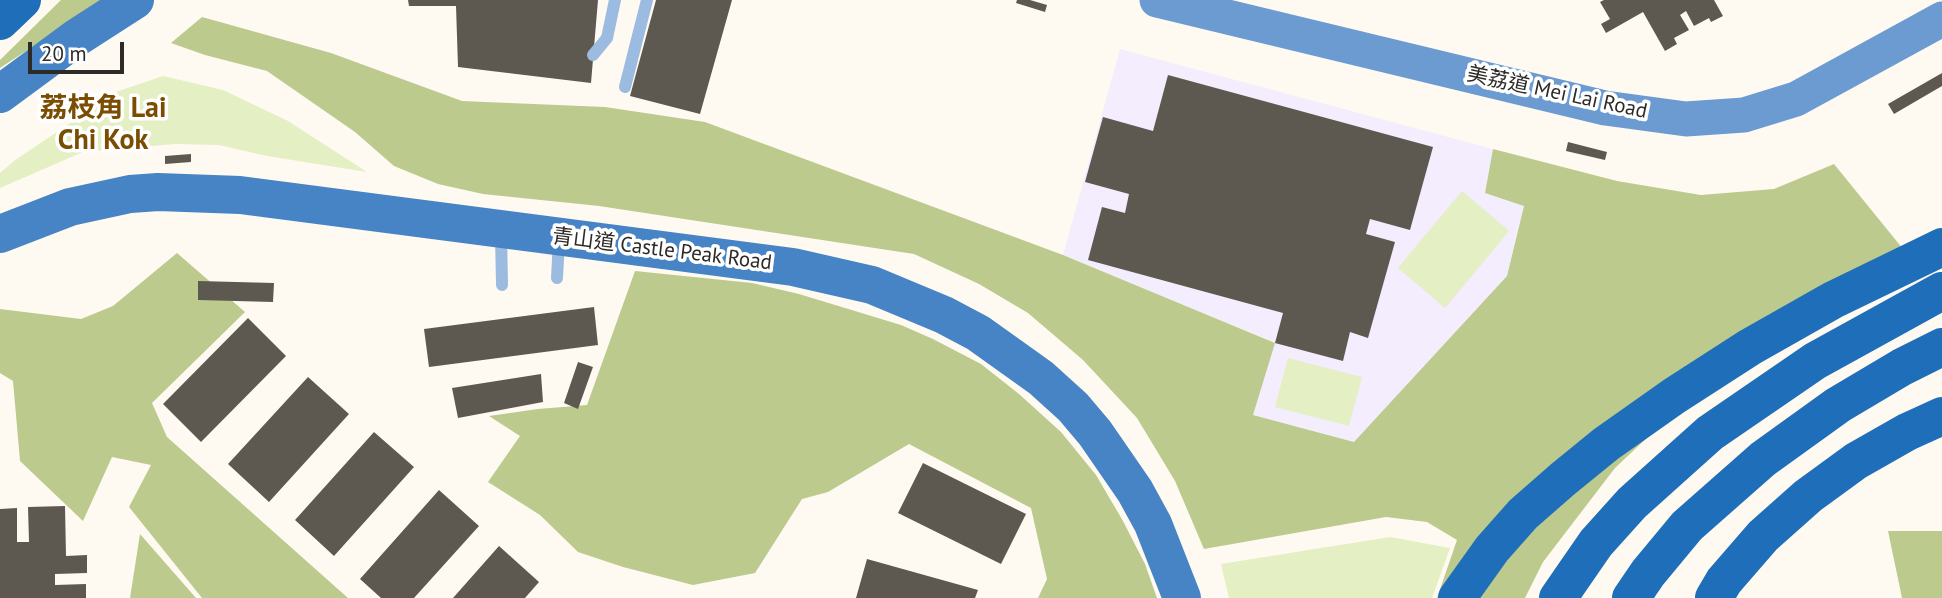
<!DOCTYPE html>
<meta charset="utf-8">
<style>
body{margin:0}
#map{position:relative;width:1942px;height:598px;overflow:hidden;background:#fffaf1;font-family:"PT Sans",sans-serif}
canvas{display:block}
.scale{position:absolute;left:28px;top:42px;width:96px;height:32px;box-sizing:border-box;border:4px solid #2d2b27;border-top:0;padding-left:9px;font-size:21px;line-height:24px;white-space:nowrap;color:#2d2b27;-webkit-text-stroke:5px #fff;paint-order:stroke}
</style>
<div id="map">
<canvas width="1942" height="598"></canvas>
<div class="scale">20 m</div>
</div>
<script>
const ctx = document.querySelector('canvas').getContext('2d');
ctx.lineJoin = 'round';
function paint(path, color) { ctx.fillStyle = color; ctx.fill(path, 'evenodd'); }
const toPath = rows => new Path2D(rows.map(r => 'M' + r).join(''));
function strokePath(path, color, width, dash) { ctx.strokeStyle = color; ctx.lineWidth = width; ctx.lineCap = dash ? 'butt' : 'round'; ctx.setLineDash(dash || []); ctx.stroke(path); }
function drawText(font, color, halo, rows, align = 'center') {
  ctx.font = font + ' "PT Sans","Noto Sans TC",sans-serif'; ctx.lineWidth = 7; ctx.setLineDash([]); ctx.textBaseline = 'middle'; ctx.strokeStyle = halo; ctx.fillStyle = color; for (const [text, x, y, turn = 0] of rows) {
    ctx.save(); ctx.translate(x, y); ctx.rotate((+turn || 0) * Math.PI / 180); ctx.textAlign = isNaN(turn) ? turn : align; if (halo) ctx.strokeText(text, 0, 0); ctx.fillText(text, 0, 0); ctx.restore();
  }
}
paint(toPath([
 [1120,49,1493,149,1485,193,1524,205,1507,276,1355,442,1253,415,1274,342,1063,255]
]), '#f3edfe');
paint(toPath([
 [163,76,223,90,288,121,367,172,267,156,219,145,175,144,83,152,0,188,0,173,14,161,116,92],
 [1462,191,1509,231,1445,308,1398,268],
 [1288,358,1362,377,1349,426,1275,407],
 [1390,537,1450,548,1432,598,1229,598,1221,564]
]), '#e4efc3');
paint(toPath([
 [61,0,104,0,0,68,0,60],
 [202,17,331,53,462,101,605,107,705,122,1063,255,1275,343,1253,415,1354,442,1507,276,1524,206,1485,193,1493,149,1617,181,1701,195,1774,189,1834,164,1903,249,1704,384,1615,468,1543,562,1525,598,1437,598,1457,540,1427,522,1386,517,1204,549,1175,481,1137,418,1083,360,1028,313,979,284,914,254,599,206,483,194,438,184,394,166,355,132,267,71,205,55,171,43],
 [177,253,245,312,152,403,167,437,348,598,202,598,129,507,151,465,112,457,83,521,20,461,13,381,0,373,0,309,81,319,113,306],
 [635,271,752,283,799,294,901,325,933,339,981,364,1019,394,1061,432,1096,475,1123,521,1145,564,1157,598,1038,598,1047,579,1031,508,909,444,828,492,802,499,755,573,693,585,623,567,578,552,540,515,488,482,520,436,489,416,538,409,587,405],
 [1888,531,1942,531,1942,598,1902,598],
 [140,534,196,598,130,598]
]), '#bcca8e');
paint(toPath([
 [408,0,598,0,591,83,458,67,456,6,409,6],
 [656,0,732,0,700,114,630,96],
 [1017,0,1030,0,1047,5,1045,12,1016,3],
 [1604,0,1714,0,1723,16,1711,22,1709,18,1694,26,1686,11,1680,15,1689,30,1674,38,1677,44,1665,51,1643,12,1606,33,1601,24,1610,19,1600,2],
 [1942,73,1942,86,1894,114,1888,104],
 [1168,75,1433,147,1410,230,1370,219,1366,234,1395,242,1368,338,1350,332,1343,361,1275,343,1283,313,1088,260,1102,207,1125,213,1129,194,1085,182,1103,117,1153,131],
 [1568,142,1607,152,1605,160,1566,151],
 [191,154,191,162,165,164,165,156],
 [198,281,274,283,273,302,198,300],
 [594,307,598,345,429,367,424,329],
 [248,318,286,356,201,442,163,404],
 [578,362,593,367,578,409,564,403],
 [541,374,543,402,458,418,452,388],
 [308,377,349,414,269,502,228,464],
 [374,432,414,467,334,556,295,520],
 [923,463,1026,514,1001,564,898,513],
 [439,490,479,526,414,598,381,598,360,579],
 [65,506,66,556,87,555,87,573,55,574,55,585,86,584,86,598,0,598,0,509,17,508,17,542,29,542,28,507],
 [499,546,539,582,525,598,453,598],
 [867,559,978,590,975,598,856,598]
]), '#5e5950');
strokePath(toPath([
 [593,55,607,38,615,0],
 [625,87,647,0],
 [501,234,502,285],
 [557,278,559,240]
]), '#9bbbe0', 12);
strokePath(toPath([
 [1157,0,1605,108,1686,119,1744,115,1796,99,1942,19]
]), '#6b9bd1', 35);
strokePath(toPath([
 [0,94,76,38,135,0],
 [0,234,70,207,130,194,158,192,240,195,793,267,872,285,944,315,978,333,1041,378,1073,407,1095,433,1135,491,1153,524,1182,598]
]), '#4684c5', 38);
strokePath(toPath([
 [0,21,22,0],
 [1457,598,1492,549,1523,514,1563,479,1606,444,1674,396,1750,347,1833,300,1942,247],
 [1558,598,1596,543,1632,503,1710,433,1815,361,1942,291],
 [1631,598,1648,573,1687,526,1763,459,1838,405,1902,367,1942,347],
 [1714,598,1724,581,1763,536,1808,496,1856,461,1907,432,1942,416]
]), '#1f6eba', 38);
drawText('21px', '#2d2b27', '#fff', [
 ["美荔道 Mei Lai Road",1557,93,12],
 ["青山道 Castle Peak Road",662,250,7]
]);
drawText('bold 28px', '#7a4d00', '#fff', [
 ["荔枝角 Lai",103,109],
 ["Chi Kok",103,141]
]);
</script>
